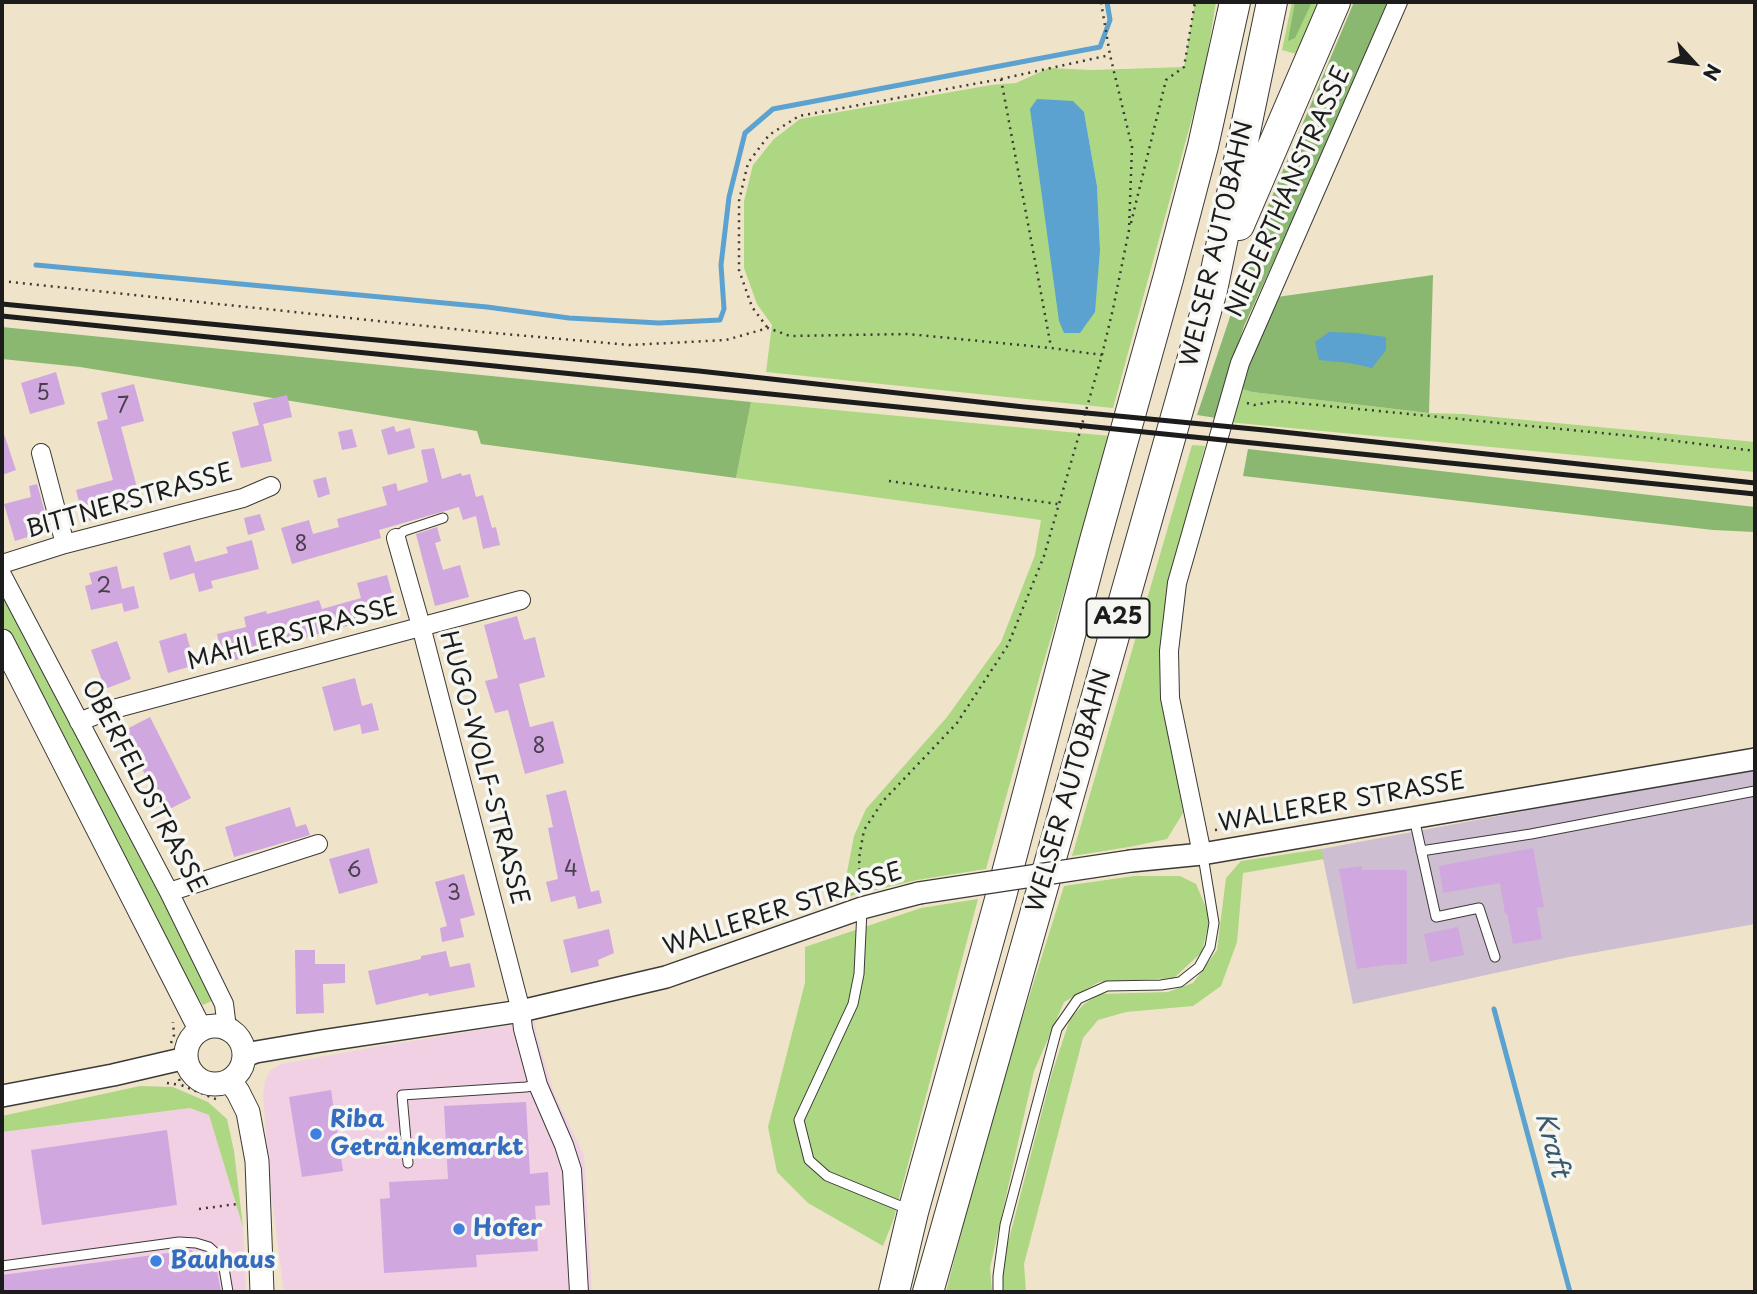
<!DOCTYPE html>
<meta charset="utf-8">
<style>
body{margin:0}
#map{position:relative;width:1757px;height:1294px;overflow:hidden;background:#efe4c9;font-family:"Playpen Sans",sans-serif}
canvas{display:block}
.frame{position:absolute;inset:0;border:4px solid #1c1c1c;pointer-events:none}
.north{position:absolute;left:1659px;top:28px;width:70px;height:70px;-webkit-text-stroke:5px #f6f6f2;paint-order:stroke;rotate:117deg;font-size:19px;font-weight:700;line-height:28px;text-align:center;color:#1c1c1c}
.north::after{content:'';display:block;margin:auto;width:24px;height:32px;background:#1c1c1c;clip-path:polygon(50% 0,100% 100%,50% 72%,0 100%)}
</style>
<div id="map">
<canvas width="1757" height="1294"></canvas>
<div class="frame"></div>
<div class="north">N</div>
</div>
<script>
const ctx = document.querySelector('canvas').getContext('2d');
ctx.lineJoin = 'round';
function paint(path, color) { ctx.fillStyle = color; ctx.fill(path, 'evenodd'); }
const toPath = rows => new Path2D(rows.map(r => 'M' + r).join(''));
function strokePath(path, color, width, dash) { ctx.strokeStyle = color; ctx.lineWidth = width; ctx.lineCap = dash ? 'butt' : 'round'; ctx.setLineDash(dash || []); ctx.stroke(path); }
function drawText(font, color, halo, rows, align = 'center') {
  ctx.font = font + ' "Playpen Sans",sans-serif'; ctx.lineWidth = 7; ctx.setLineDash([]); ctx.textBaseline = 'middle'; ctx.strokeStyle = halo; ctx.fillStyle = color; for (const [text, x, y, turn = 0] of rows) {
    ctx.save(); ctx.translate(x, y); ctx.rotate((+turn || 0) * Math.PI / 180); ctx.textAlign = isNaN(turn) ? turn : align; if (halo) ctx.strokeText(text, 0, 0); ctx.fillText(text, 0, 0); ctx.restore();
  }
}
paint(toPath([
 [535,1021,537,1036,554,1093,584,1155,592,1292,284,1292,271,1193,263,1096,265,1081,270,1071,281,1064,381,1046],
 [190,1108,209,1115,243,1227,246,1292,2,1292,2,1132]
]), '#f1d0e3');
paint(toPath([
 [1755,768,1755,924,1569,957,1353,1004,1321,849]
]), '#cebed1');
paint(toPath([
 [1195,2,1216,2,1204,74,1113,408,766,372,772,325,757,304,744,268,744,201,753,165,774,139,800,119,991,85,1016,83,1049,68,1092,70,1184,67],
 [1084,112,1097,186,1100,250],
 [1292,2,1320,2,1296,54,1282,50],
 [1236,387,1252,392,1429,413,1463,414,1755,442,1755,472,1227,422],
 [751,402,1110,436,1042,668,986,869,917,880,842,898,854,836,866,809,947,717,1001,642,1035,555,1041,520,736,478],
 [1192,445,1205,446,1167,595,1160,676,1183,813,1167,839,1129,847,1072,856],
 [2,595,114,792,214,1000,203,1005,178,969,2,624],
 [1321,849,1324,859,1243,873,1237,942,1221,986,1193,1006,1126,1012,1098,1020,1083,1038,1024,1264,1026,1292,1003,1292,1002,1266,1052,1073,1070,1019,1084,1004,1100,994,1168,992,1193,983,1217,950,1226,878,1241,861],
 [1134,876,1180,876,1196,884,1210,917,1202,952,1174,978,1099,982,1064,1002,1034,1071,990,1268,992,1292,946,1292,989,1124,1064,886],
 [978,899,893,1221,883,1246,808,1203,777,1172,768,1127,805,983,805,947,921,908],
 [140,1086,173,1087,208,1102,227,1119,234,1151,243,1227,209,1115,190,1108,2,1132,2,1116]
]), '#add782');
paint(toPath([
 [1295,2,1312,2,1295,38,1288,41],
 [1354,2,1391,2,1370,51,1244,326,1216,418,1197,415,1265,213],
 [1433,275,1429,413,1252,392,1236,387,1277,297],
 [2,327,751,402,736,478,481,444,477,431,80,367,2,359],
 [1248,449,1755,507,1755,532,1713,530,1243,476]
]), '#8ab870');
paint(toPath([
 [1037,99,1073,101,1084,112,1097,186,1100,250,1095,312,1080,333,1064,333,1059,321,1030,109],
 [1329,332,1356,333,1386,337,1386,350,1372,368,1350,363,1319,360,1315,342]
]), '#5ba2d1');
strokePath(toPath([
 [36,265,402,299,487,307,569,318,659,323,720,320,724,309,721,265,729,197,745,133,773,109,1100,47,1110,20,1107,2],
 [1494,1009,1570,1292]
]), '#5ba2d1', 5);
paint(toPath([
 [56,372,65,404,30,414,21,383],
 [134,384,144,421,121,427,141,503,120,509,121,512,84,522,76,490,113,480,97,422,108,419,101,393],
 [287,395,292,417,259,425,253,403],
 [263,424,272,461,241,468,232,432],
 [394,426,396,432,410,428,415,448,388,455,381,430],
 [352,429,357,447,342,450,338,432],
 [2,434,4,434,16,470,2,475],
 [434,448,442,479,461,473,462,476,470,474,476,497,483,495,492,528,496,527,500,545,483,549,476,516,463,520,459,507,379,530,381,538,292,564,281,528,309,520,313,534,339,527,337,519,387,505,382,487,396,483,398,491,428,482,421,450],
 [326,477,330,494,318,498,313,480],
 [37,484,48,523,42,525,44,532,15,541,4,504,31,497,29,486],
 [260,514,265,530,248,535,244,518],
 [437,527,441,541,435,543,443,570,460,565,469,597,435,606,416,534],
 [252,540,259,569,211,581,213,588,199,592,194,573,170,580,163,553,190,545,195,562,228,553,226,547],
 [117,566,122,589,134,586,139,608,124,612,122,603,91,610,85,586,92,584,89,573],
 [387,575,397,612,258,651,259,654,224,663,217,634,246,627,244,617,266,611,267,614,319,600,322,609,361,598,357,583],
 [517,616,524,640,535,637,545,677,519,684,530,727,553,721,564,763,525,774,508,710,495,713,485,681,498,678,484,625],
 [186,633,195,665,168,673,159,641],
 [117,641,131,679,105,689,91,650],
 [355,678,362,706,372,703,379,730,362,734,360,724,334,731,322,687],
 [150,717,191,798,164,812,123,731],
 [566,790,591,892,599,890,602,903,578,909,575,896,551,902,546,882,558,879,548,828,553,827,546,795],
 [290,807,296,827,306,824,310,835,234,857,225,827],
 [369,848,378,883,339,894,329,859],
 [1533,848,1544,907,1537,908,1542,939,1513,944,1507,913,1505,914,1500,883,1443,893,1439,866],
 [1362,866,1362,870,1407,870,1407,964,1385,965,1357,969,1339,869],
 [464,874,475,915,460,919,464,937,442,942,440,928,447,926,435,882],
 [1458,927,1464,955,1430,962,1424,934],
 [609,929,614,953,598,960,599,966,571,973,563,940],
 [295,950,315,950,315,964,345,964,345,983,323,984,324,1013,296,1014],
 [446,951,450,967,470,963,475,987,429,996,428,993,376,1005,368,971,421,959,421,956],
 [331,1090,343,1171,302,1177,289,1097],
 [526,1102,530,1174,548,1172,550,1205,535,1206,538,1251,476,1255,477,1267,384,1273,380,1199,390,1198,389,1182,448,1179,444,1106],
 [167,1130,177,1205,42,1225,31,1150],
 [191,1250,217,1271,221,1292,2,1292,2,1275]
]), '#d0a7df');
const service = toPath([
 [396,538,404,531,443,518],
 [1414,818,1436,917,1479,908,1495,957],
 [1421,851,1531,834,1755,791],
 [862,910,859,974,853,1004,799,1120,809,1160,827,1176,910,1210],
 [408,1163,402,1095,526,1087,538,1085],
 [2,1266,179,1242,196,1243,209,1247,219,1256,224,1268,228,1292],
 [998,1292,998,1276,1005,1225,1057,1029,1078,999,1107,986,1161,985,1180,982,1199,967,1210,947,1214,923,1203,856]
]);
const minor = toPath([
 [41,453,65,544],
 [396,538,421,626,521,1011,523,1029,538,1085,564,1145,572,1170,579,1292],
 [2,564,65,544,243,498,271,486],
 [2,575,169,892,224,1004,227,1028],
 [79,722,106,711,521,600],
 [1202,854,1170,698,1169,651,1177,583,1240,363,1398,2],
 [169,892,318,844]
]);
const tertiary = toPath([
 [1131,861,1202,854,1755,759],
 [245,1056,256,1052,321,1041,521,1011,666,977,862,908,919,893],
 [2,1096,113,1075,186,1058]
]);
const secondary = toPath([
 [2,641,200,1029],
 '186 1055a29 29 0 1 1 58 0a29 29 0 1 1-58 0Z',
 [230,1081,238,1092,248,1112,257,1161,262,1292]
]);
const motorway = toPath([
 [1239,225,1335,2],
 [894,1292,913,1212,1001,896,1094,544,1168,279,1203,146,1235,2],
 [928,1292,1212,290,1272,2]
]);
strokePath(service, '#3c3a36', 11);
strokePath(minor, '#3c3a36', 20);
strokePath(tertiary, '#3c3a36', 24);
strokePath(secondary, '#3c3a36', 25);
strokePath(motorway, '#3c3a36', 32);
strokePath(toPath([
 [1001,79,1051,347],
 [1131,223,1166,80,1184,67,1195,2],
 [2,281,482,332,630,345,726,340,768,328,790,336,908,334,1051,348,1102,355],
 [767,327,752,307,739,270,739,201,748,163,769,135,799,116,1001,79,1110,55],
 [1247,403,1254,405,1277,401,1652,438,1755,451],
 [889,481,1058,504],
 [1215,830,1243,826],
 [861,891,859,858,864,830,883,801,957,723,1008,645,1044,556,1102,355,1113,309,1129,230,1132,147,1110,55,1101,2],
 [171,1043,174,1035,173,1022],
 [179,1079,181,1085,218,1100],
 [167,1083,181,1085],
 [199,1209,237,1204]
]), '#3c3a36', 2.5, [2, 5]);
strokePath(service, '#fff', 9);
strokePath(minor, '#fff', 18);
strokePath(tertiary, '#fff', 21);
strokePath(secondary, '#fff', 23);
strokePath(motorway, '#fff', 30);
strokePath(toPath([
 [2,304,699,371,1024,407,1264,430,1755,483],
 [2,316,1755,494]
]), '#1c1c1c', 5);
const tertiaryBridge = toPath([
 [919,893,1131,861]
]);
strokePath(tertiaryBridge, '#3c3a36', 24, []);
strokePath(tertiaryBridge, '#fff', 21);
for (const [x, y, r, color] of [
 [316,1134,7,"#3f7fe0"],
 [459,1229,7,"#3f7fe0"],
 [156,1261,7,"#3f7fe0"]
]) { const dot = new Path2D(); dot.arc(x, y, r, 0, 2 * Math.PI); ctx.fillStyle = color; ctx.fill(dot); strokePath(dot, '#f6f6f2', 2.5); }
drawText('21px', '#493f4d', null, [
 ["5",43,394],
 ["7",123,407],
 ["8",301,545],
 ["2",104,587],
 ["8",539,747],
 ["4",571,870],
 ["6",354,871],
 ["3",454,894]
]);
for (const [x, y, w] of [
 [1118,618,63]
]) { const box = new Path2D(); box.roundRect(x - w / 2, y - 19.5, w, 39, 5); ctx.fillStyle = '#f6f6f2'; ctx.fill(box); strokePath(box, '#1c1c1c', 2); }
drawText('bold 23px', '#1c1c1c', null, [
 ["A25",1118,618]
]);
drawText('24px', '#1c1c1c', '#f6f6f2', [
 ["NIEDERTHANSTRASSE",1289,192,-66],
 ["WELSER AUTOBAHN",1218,244,-77],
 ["BITTNERSTRASSE",130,502,-16],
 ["MAHLERSTRASSE",293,635,-15],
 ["HUGO-WOLF-STRASSE",483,768,75],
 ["OBERFELDSTRASSE",143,787,62],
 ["WELSER AUTOBAHN",1070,791,-74],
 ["WALLERER STRASSE",1342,803,-10],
 ["WALLERER STRASSE",783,910,-18]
]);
drawText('bold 24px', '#366cbe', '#f6f6f2', [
 ["Riba",330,1120],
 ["Getränkemarkt",330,1148],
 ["Hofer",473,1229],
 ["Bauhaus",170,1261]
], 'left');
drawText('italic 26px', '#38586d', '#f6f6f2', [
 ["Kraft",1551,1145,75]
]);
</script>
